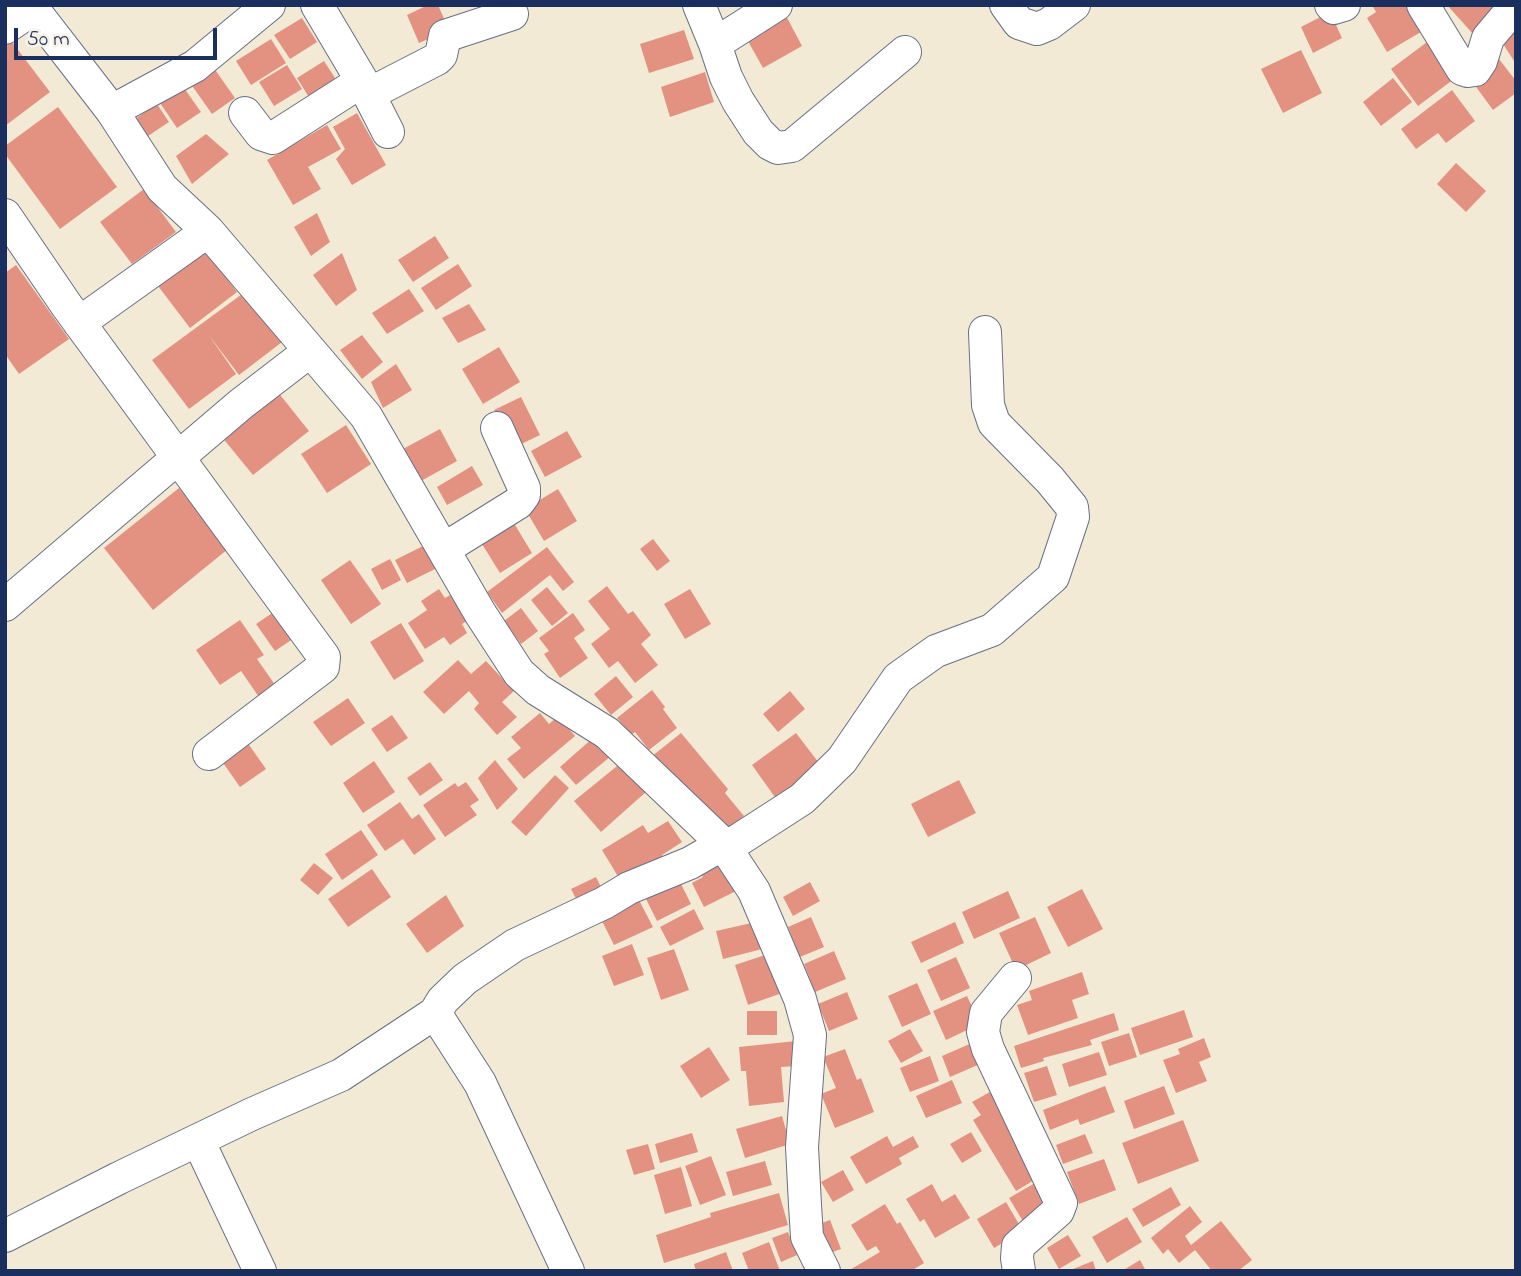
<!DOCTYPE html>
<style>
body{margin:0}
#map{position:relative;width:1521px;height:1276px;overflow:hidden;background:#f2ead4;font-family:"Indie Flower",sans-serif}
canvas{display:block}
.frame{position:absolute;inset:0;border:7px solid #1b2f5e;pointer-events:none}
.scale{position:absolute;left:14px;top:28px;width:203px;height:32px;box-sizing:border-box;border:4px solid #1b2f5e;border-top:0;padding-left:9px;font-size:21px;line-height:24px;white-space:nowrap;color:#1b2f5e;-webkit-text-stroke:5px #f7f3e8;paint-order:stroke}
</style>
<div id="map">
<canvas width="1521" height="1276"></canvas>
<div class="frame"></div>
<div class="scale">50 m</div>
</div>
<script>
const ctx = document.querySelector('canvas').getContext('2d');
ctx.lineJoin = 'round';
function paint(path, color) { ctx.fillStyle = color; ctx.fill(path, 'evenodd'); }
const toPath = rows => new Path2D(rows.map(r => 'M' + r).join(''));
function strokePath(path, color, width, dash) { ctx.strokeStyle = color; ctx.lineWidth = width; ctx.lineCap = dash ? 'butt' : 'round'; ctx.setLineDash(dash || []); ctx.stroke(path); }
paint(toPath([
 [428,5,438,5,449,30,419,43,407,15],
 [1372,5,1412,5,1426,29,1387,52,1367,18,1376,12],
 [1447,5,1508,5,1474,35],
 [784,12,802,46,763,68,744,34],
 [1330,12,1342,38,1313,53,1301,27],
 [302,18,317,42,290,59,274,35],
 [1516,20,1516,64,1496,33],
 [684,30,694,59,649,73,640,44],
 [271,39,286,63,251,85,236,61],
 [12,42,50,92,5,126,5,47],
 [1427,42,1454,79,1418,106,1391,69],
 [1301,50,1322,93,1283,113,1261,69],
 [1499,59,1516,81,1516,93,1493,110,1471,80],
 [324,61,339,84,312,102,297,78],
 [211,64,235,98,212,114,188,80],
 [287,65,302,89,274,106,259,82],
 [705,72,714,102,670,117,661,87],
 [177,78,201,112,177,128,154,94],
 [1393,78,1412,102,1381,126,1363,102],
 [1452,90,1475,121,1446,143,1438,133,1416,149,1401,129],
 [157,104,169,122,136,144,125,126],
 [58,107,117,187,60,229,5,154,5,146],
 [357,113,386,165,352,185,336,159,345,149,333,127],
 [327,125,341,149,308,167,321,189,293,205,267,160],
 [206,134,229,154,192,184,176,156],
 [1456,163,1486,191,1466,212,1437,184],
 [144,189,176,232,132,264,100,222],
 [317,213,330,242,311,256,294,227],
 [435,236,449,258,413,282,398,260],
 [200,242,237,292,190,328,152,278],
 [342,253,357,290,336,306,313,275],
 [458,264,472,286,436,310,421,288],
 [16,265,69,339,19,374,5,354,5,273],
 [249,289,286,339,239,375,208,334,236,374,189,409,152,360],
 [409,289,424,311,387,334,372,313],
 [469,304,486,330,458,343,442,318],
 [362,335,383,362,362,379,340,350],
 [499,347,520,382,483,404,462,369],
 [396,364,412,390,383,408,371,382],
 [277,391,309,431,253,475,221,436],
 [521,397,540,435,513,448,494,410],
 [346,425,371,464,327,493,301,454],
 [440,429,457,461,421,481,403,449],
 [567,431,582,457,545,477,531,451],
 [472,466,483,485,447,505,437,487],
 [179,488,228,549,153,610,104,548],
 [558,489,577,521,544,541,525,509],
 [509,515,532,553,500,573,477,536],
 [653,539,670,561,657,571,640,549],
 [425,545,437,568,407,583,395,560],
 [547,547,574,582,563,591,550,575,502,613,487,592],
 [390,559,401,580,382,590,371,569],
 [350,560,381,604,351,624,321,580],
 [607,586,628,614,633,611,651,635,641,644,658,665,635,683,618,661,609,668,591,644,610,629,588,601],
 [547,587,568,613,552,626,531,600],
 [439,589,445,598,450,595,467,621,462,624,467,633,450,645,444,637,425,649,408,623,427,610,421,601],
 [690,589,711,624,685,639,664,604],
 [284,605,303,632,275,651,256,624],
 [521,608,538,631,521,644,504,621],
 [573,613,585,630,574,638,588,658,560,678,544,654,549,651,539,638],
 [240,620,264,655,257,659,280,692,263,703,241,671,220,685,196,650],
 [401,623,424,661,394,680,370,642],
 [458,660,471,674,486,661,514,691,502,702,517,717,497,735,474,709,479,703,469,691,444,714,423,692],
 [616,676,633,697,611,715,594,694],
 [652,690,665,707,663,709,677,728,649,750,635,732,631,735,617,718],
 [790,691,805,709,778,732,763,714],
 [348,698,365,723,331,746,313,722],
 [540,713,549,724,558,716,575,736,524,779,507,759,521,748,511,737],
 [392,715,408,738,387,752,371,729],
 [681,733,728,789,725,793,744,816,722,834,677,777,671,782,651,757],
 [796,733,822,767,777,800,752,765],
 [594,737,611,756,576,785,560,767],
 [247,742,266,769,240,787,221,760],
 [495,760,518,789,497,810,478,778],
 [374,761,395,792,363,813,343,783],
 [430,762,443,780,420,796,407,778],
 [622,762,647,791,601,832,574,801],
 [555,775,569,788,526,836,511,822],
 [959,780,976,813,928,837,911,804],
 [466,782,479,800,470,806,477,815,445,837,423,805,455,783,458,787],
 [400,802,412,819,419,814,436,839,414,855,403,839,385,851,367,825],
 [668,821,682,842,662,855,666,862,625,888,602,850,643,825,648,833],
 [361,830,378,855,342,880,325,854],
 [717,853,740,889,704,907,692,883,703,877,696,864],
 [314,863,333,878,318,895,300,880],
 [372,869,391,897,348,927,328,899],
 [596,877,606,897,582,910,571,889],
 [678,878,691,904,657,921,644,895],
 [810,882,820,901,793,916,783,897],
 [1082,889,1103,929,1068,947,1047,907],
 [1008,891,1020,918,974,939,962,912],
 [446,895,464,926,427,953,406,924],
 [639,900,653,927,614,945,601,919],
 [694,909,704,929,670,946,660,927],
 [811,917,824,947,800,957,788,927],
 [1035,917,1051,953,1016,970,999,933],
 [756,922,762,949,723,959,716,931],
 [955,922,964,943,921,963,911,942],
 [632,944,644,975,614,986,602,956],
 [674,949,689,990,661,1000,647,958],
 [834,951,846,979,815,992,804,964],
 [771,953,785,992,748,1005,735,965],
 [956,957,970,988,941,1001,927,970],
 [1082,972,1089,994,1072,1000,1078,1018,1028,1035,1017,1005,1032,1000,1029,991],
 [917,983,931,1014,902,1027,888,996],
 [847,992,858,1019,829,1031,818,1004],
 [967,996,980,1024,946,1040,933,1011],
 [1184,1010,1193,1037,1140,1055,1131,1028],
 [747,1011,777,1011,777,1035,747,1035],
 [1114,1013,1119,1030,1090,1040,1092,1045,1043,1058,1044,1061,1021,1068,1014,1046],
 [910,1029,923,1051,901,1063,888,1041],
 [1129,1033,1137,1057,1109,1066,1101,1042],
 [1204,1038,1211,1057,1199,1062,1207,1081,1176,1093,1163,1060,1180,1054,1178,1049],
 [796,1041,798,1066,781,1067,784,1102,749,1106,746,1071,741,1071,739,1047],
 [972,1043,980,1064,950,1077,942,1056],
 [709,1047,730,1080,701,1098,680,1066],
 [845,1049,857,1080,861,1078,874,1112,835,1128,821,1094,836,1088,823,1057],
 [1099,1052,1107,1075,1069,1087,1062,1064],
 [930,1056,939,1081,910,1092,900,1068],
 [1047,1066,1057,1095,1034,1102,1024,1073],
 [952,1080,962,1103,926,1118,916,1096],
 [1105,1086,1115,1112,1080,1125,1078,1119,1050,1130,1043,1110],
 [1164,1086,1175,1114,1134,1129,1124,1101],
 [997,1088,1041,1176,1016,1191,973,1120,981,1115,972,1102],
 [782,1116,790,1144,745,1158,736,1129],
 [1183,1120,1199,1161,1138,1184,1122,1143],
 [971,1132,982,1151,962,1163,950,1144],
 [692,1133,698,1152,660,1163,655,1144],
 [1085,1134,1093,1153,1063,1164,1056,1145],
 [887,1136,893,1147,913,1136,919,1147,899,1158,902,1164,866,1184,850,1157],
 [648,1144,655,1169,634,1175,626,1150],
 [711,1156,726,1195,700,1205,685,1166],
 [1104,1159,1116,1190,1079,1204,1067,1172],
 [765,1161,772,1185,733,1196,726,1172],
 [681,1167,692,1206,665,1214,654,1175],
 [843,1170,854,1190,833,1202,821,1182],
 [1035,1183,1051,1208,1027,1228,1009,1198],
 [932,1184,942,1202,955,1194,970,1218,935,1238,924,1219,920,1222,906,1199],
 [1171,1187,1181,1205,1143,1227,1132,1209],
 [779,1193,788,1225,664,1263,656,1235,711,1217,710,1213],
 [1006,1202,1023,1231,994,1248,977,1219],
 [885,1204,897,1224,900,1222,924,1263,911,1271,848,1271,880,1252,876,1246,867,1251,851,1225],
 [1190,1206,1202,1222,1185,1236,1191,1245,1221,1221,1252,1260,1238,1271,1212,1271,1195,1250,1179,1263,1168,1249,1163,1254,1151,1238],
 [1127,1217,1142,1242,1107,1263,1092,1237],
 [830,1220,841,1249,821,1256,809,1228],
 [788,1232,797,1255,781,1262,772,1238],
 [1068,1235,1081,1256,1059,1269,1047,1248],
 [769,1242,780,1271,749,1271,742,1253],
 [726,1252,733,1271,696,1271,694,1264],
 [1140,1260,1146,1271,1122,1271],
 [1093,1261,1096,1271,1068,1271]
]), '#e39281');
const street = toPath([
 [30,5,112,111,195,66,269,5],
 [317,5,362,81,388,132],
 [699,5,715,44],
 [776,5,715,44,726,77,738,101,758,132,770,144,778,148,792,146,905,52],
 [1006,5,1019,23,1037,29,1049,24,1074,5],
 [1331,5,1334,8,1344,5],
 [1423,5,1462,69,1468,71,1475,70,1481,61,1488,38,1516,5],
 [5,28,33,9],
 [369,94,437,59,441,55,445,36,512,14],
 [112,111,162,188,208,231,366,416,480,613,519,673,538,690,607,733,723,844,754,891,800,999,810,1035,802,1147,805,1205,807,1237,824,1271],
 [245,113,261,134,273,138,362,81],
 [5,215,67,306,324,657,323,667,209,754],
 [79,323,208,231],
 [444,549,518,503,524,495,524,488,497,428],
 [5,605,241,404,310,351],
 [726,848,802,799,842,760,898,678,936,651,992,630,1053,577,1073,517,1072,507,1050,480,994,423,988,405,985,332],
 [1015,978,986,1013,983,1032,988,1049,1061,1203,1058,1211,1018,1246,1017,1258,1019,1271],
 [435,1013,480,1083,568,1271],
 [198,1140,260,1271],
 [5,1236,119,1178,252,1114,341,1075,435,1013,443,1000,465,979,515,945,604,903,629,888,690,863,723,844]
]);
strokePath(street, '#667087', 34);
strokePath(street, '#fff', 32);
</script>
